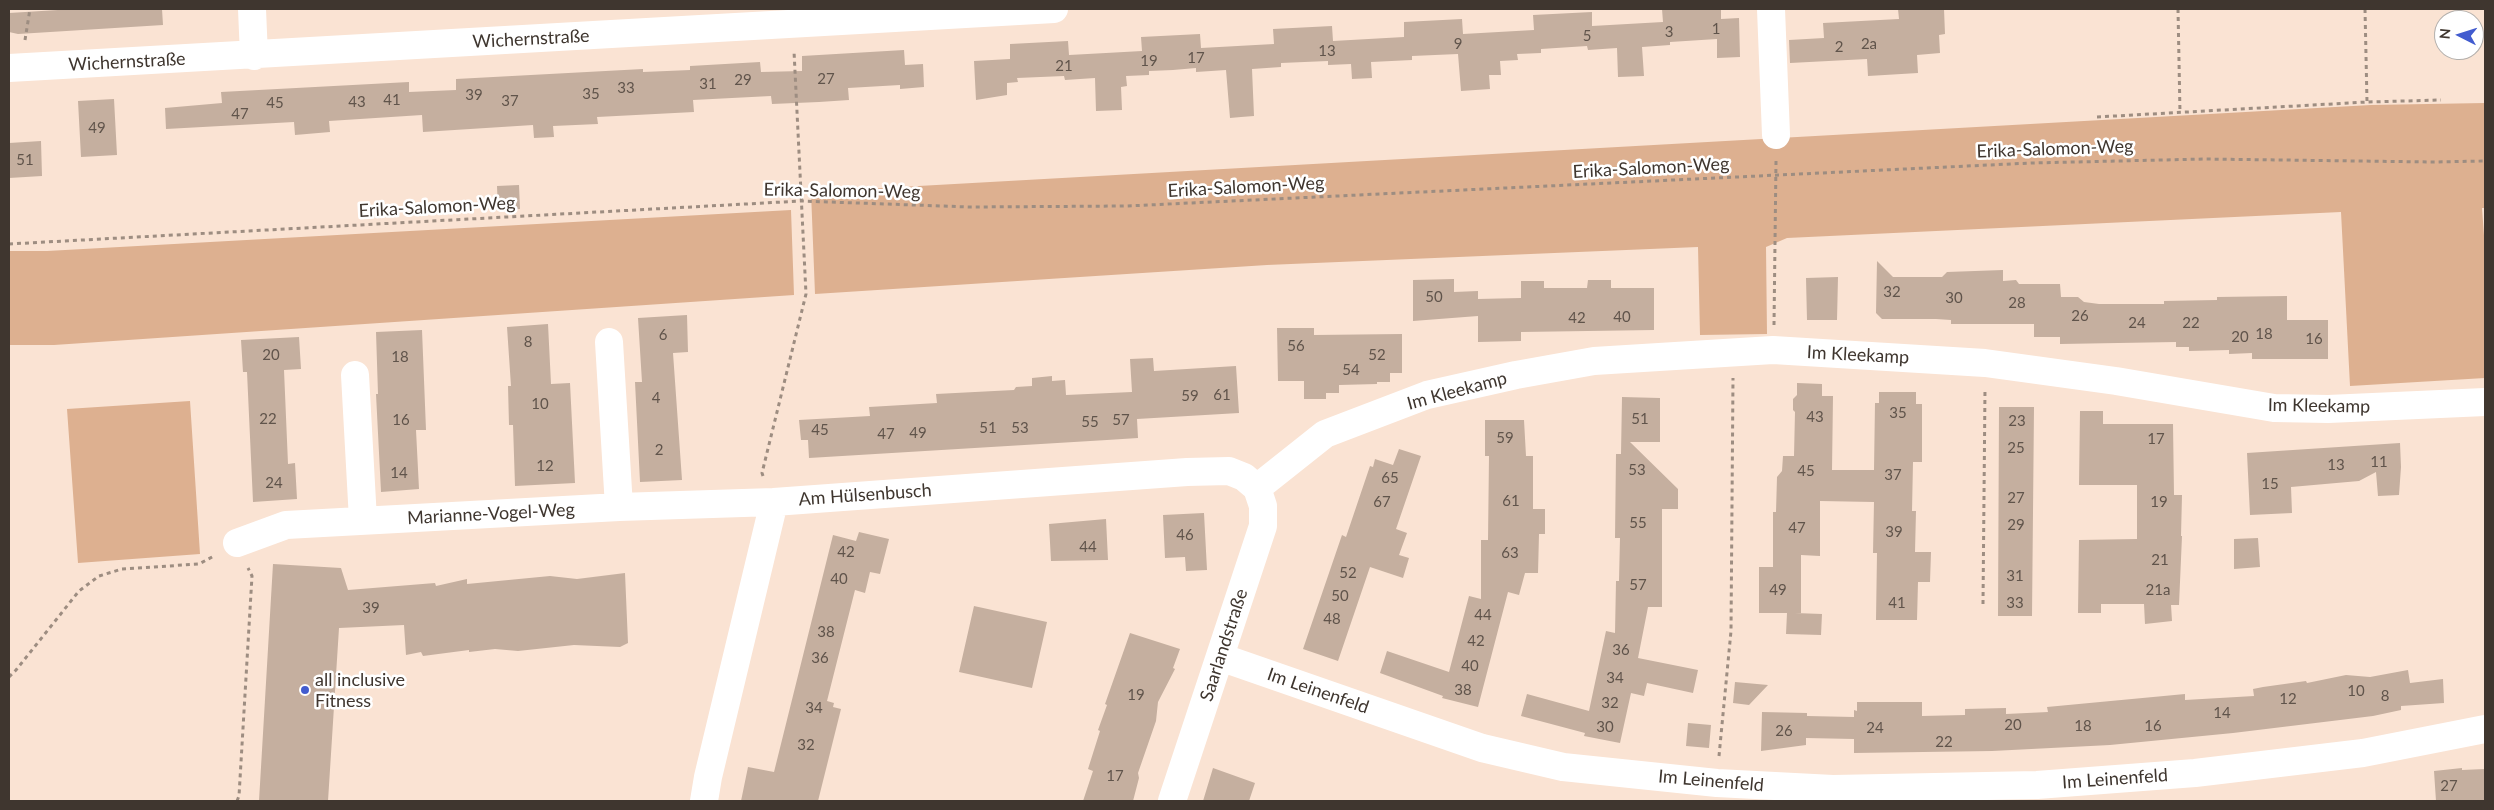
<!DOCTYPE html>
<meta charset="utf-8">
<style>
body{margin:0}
#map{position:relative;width:2494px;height:810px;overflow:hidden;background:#fae3d3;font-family:Lato,sans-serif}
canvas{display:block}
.frame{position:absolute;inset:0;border:10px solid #3f362f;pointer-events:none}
.north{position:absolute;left:2434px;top:10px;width:50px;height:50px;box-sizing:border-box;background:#fff;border:1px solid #b2afac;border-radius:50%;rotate:275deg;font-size:14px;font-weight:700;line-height:20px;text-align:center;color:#3f362f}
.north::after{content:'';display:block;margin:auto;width:18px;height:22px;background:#425ccf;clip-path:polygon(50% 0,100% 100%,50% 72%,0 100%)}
</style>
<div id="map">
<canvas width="2494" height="810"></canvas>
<div class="frame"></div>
<div class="north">N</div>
</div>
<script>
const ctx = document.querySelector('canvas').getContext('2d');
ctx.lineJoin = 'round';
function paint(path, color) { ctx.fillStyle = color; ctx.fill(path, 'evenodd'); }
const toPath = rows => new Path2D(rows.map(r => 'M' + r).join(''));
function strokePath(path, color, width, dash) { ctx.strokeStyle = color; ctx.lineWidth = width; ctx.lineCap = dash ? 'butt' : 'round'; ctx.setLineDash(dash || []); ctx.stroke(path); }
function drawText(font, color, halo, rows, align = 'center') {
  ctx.font = font + ' Lato,sans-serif'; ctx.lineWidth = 5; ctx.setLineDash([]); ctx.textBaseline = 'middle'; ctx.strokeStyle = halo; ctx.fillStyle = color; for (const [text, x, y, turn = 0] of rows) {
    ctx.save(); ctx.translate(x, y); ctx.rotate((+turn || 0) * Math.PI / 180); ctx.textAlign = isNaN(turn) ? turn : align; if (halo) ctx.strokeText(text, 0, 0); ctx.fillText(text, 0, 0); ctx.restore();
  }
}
paint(toPath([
 [2485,103,2485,208,2482,208,2485,249,2485,378,2350,386,2341,212,1787,238,1766,247,1767,334,1700,335,1698,247,1267,265,815,294,811,192,2371,105],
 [791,210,794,295,54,345,9,345,9,251,47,251],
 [190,401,200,554,78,563,67,409]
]), '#ddb090');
paint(toPath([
 [74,9,162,9,163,25,18,34,9,32,9,13],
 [1662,9,1721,9,1721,19,1739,18,1740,57,1717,58,1717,39,1670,42,1670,45,1642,47,1644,76,1618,77,1617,48,1588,50,1587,46,1541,49,1541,53,1517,54,1518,60,1500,61,1501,75,1489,75,1490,89,1461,91,1458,54,1412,56,1412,60,1371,62,1372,78,1352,79,1351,64,1328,65,1328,61,1281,63,1281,67,1252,69,1254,116,1241,117,1230,118,1226,70,1196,72,1196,68,1173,70,1149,71,1149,75,1126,76,1127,86,1121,87,1122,110,1096,111,1095,78,1065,80,1064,76,1017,78,1018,82,1007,83,1007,95,976,100,974,61,1010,59,1010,44,1068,41,1069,55,1106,53,1142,51,1141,37,1200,34,1201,48,1274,44,1273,29,1332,26,1333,41,1404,37,1404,22,1462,19,1463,34,1534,30,1533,15,1592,12,1592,26,1663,22],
 [1898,9,1944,9,1945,34,1939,35,1940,53,1917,55,1918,73,1868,76,1867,59,1790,63,1789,40,1824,38,1823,23,1899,19],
 [904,50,905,65,923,64,924,87,900,89,900,85,848,88,849,100,819,102,772,104,771,96,693,100,694,112,597,117,598,124,553,126,554,137,534,138,533,125,423,132,422,115,329,121,330,132,295,135,294,122,166,129,165,108,222,103,221,92,409,82,409,92,433,91,456,90,456,79,643,69,643,72,667,71,690,70,690,66,760,62,761,72,802,71,802,56],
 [114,99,117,155,81,157,78,101],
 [41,141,42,176,9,178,9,143],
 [519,185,520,209,498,210,497,186],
 [1877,261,1893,277,1942,277,1947,272,2003,270,2003,281,2016,280,2019,284,2060,284,2061,297,2078,297,2084,302,2099,304,2164,304,2164,301,2217,300,2217,297,2287,296,2287,320,2328,320,2328,359,2252,359,2252,353,2229,354,2229,350,2189,351,2189,347,2176,347,2176,342,2060,344,2060,337,2034,337,2034,324,1951,324,1951,320,1936,319,1882,319,1876,313],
 [1838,277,1837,320,1807,320,1806,278],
 [1454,279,1454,292,1478,291,1478,299,1521,298,1521,281,1544,281,1544,288,1587,288,1588,280,1611,280,1611,288,1654,288,1654,330,1521,332,1521,341,1478,342,1478,316,1413,321,1413,280],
 [687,315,688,352,673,353,682,480,640,482,635,382,642,382,638,318],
 [548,324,551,384,570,383,575,483,515,486,513,425,509,425,508,386,511,386,507,327],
 [1277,328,1314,328,1314,335,1402,334,1402,373,1390,373,1390,382,1377,382,1377,384,1339,385,1339,393,1326,393,1326,399,1304,399,1304,381,1278,381],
 [422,330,426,430,416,430,419,489,381,492,376,394,378,394,376,332],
 [299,337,301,369,284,370,288,464,295,463,297,499,253,502,247,372,243,372,241,340],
 [1153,358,1154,371,1236,366,1239,413,1137,419,1138,438,1107,440,809,458,808,440,801,440,799,420,870,416,869,407,937,403,936,394,1014,390,1016,387,1032,386,1032,378,1052,376,1052,381,1065,380,1066,395,1132,392,1130,359],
 [1797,383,1822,384,1822,396,1833,396,1832,470,1874,470,1875,403,1879,403,1879,392,1916,392,1916,404,1922,404,1922,462,1913,462,1912,511,1916,511,1915,552,1931,552,1930,582,1918,582,1917,620,1876,620,1877,553,1873,553,1874,502,1820,501,1820,556,1801,555,1801,613,1795,613,1822,614,1821,635,1786,634,1787,613,1759,613,1759,567,1773,567,1773,512,1776,512,1777,477,1782,471,1783,456,1794,456,1795,412,1793,410,1793,399,1797,395],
 [1622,397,1660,398,1660,442,1630,442,1678,489,1678,509,1662,509,1662,607,1648,607,1638,658,1698,670,1693,693,1647,683,1644,696,1631,693,1620,743,1584,736,1585,733,1521,716,1527,694,1589,711,1606,631,1615,633,1616,581,1619,581,1620,538,1615,538,1616,454,1621,454],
 [1999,407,2034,407,2032,616,1998,616],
 [2080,411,2103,411,2103,424,2173,424,2174,495,2182,495,2181,536,2182,536,2179,605,2171,605,2172,621,2145,624,2144,604,2101,604,2101,613,2078,613,2079,540,2137,539,2137,485,2079,485],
 [1485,420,1524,420,1526,456,1533,456,1533,509,1545,509,1545,534,1539,534,1538,573,1525,573,1519,595,1508,592,1478,707,1442,698,1443,696,1380,673,1387,651,1449,672,1469,596,1481,599,1481,540,1488,540,1489,456,1485,456],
 [2400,443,2401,467,2399,495,2378,496,2376,472,2359,481,2291,487,2292,513,2250,515,2247,453],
 [1399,449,1421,456,1396,529,1407,533,1399,555,1409,558,1403,578,1370,567,1338,661,1303,649,1342,535,1346,537,1370,466,1373,467,1375,459,1393,465],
 [1204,513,1207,570,1186,571,1185,557,1165,558,1163,515],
 [1106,519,1108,560,1051,561,1049,524],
 [859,532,889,539,880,574,870,572,865,593,855,590,827,701,834,703,833,707,841,709,818,801,741,801,748,767,774,772,833,535,856,541],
 [2258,538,2260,567,2234,569,2234,539],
 [273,564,341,568,348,590,435,583,436,586,467,579,467,584,550,576,577,579,625,573,628,643,620,647,574,645,518,651,495,649,469,652,469,650,423,656,421,652,406,655,404,625,339,628,328,801,259,801],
 [974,606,1047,622,1032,688,959,672],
 [1130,633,1180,649,1173,668,1175,669,1158,702,1156,721,1138,773,1139,778,1133,801,1083,801,1093,771,1088,769,1100,731,1098,730,1107,705,1105,704],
 [2408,670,2410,683,2443,679,2444,703,2401,706,2401,710,2373,716,2233,733,2110,745,1992,751,1854,753,1854,739,1806,738,1806,745,1761,751,1762,712,1807,713,1807,716,1854,717,1854,710,1857,711,1857,702,1922,702,1922,716,1965,715,1965,709,2006,708,2006,714,2048,712,2047,707,2185,694,2185,700,2254,696,2253,689,2263,687,2306,681,2307,683,2346,675,2370,677],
 [1735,682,1768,685,1749,705,1733,703],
 [1688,723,1711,725,1709,748,1686,746],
 [1213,768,1255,783,1249,801,1203,801],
 [2462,768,2462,770,2485,769,2485,801,2436,801,2434,771]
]), '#c5af9f');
strokePath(toPath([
 [2178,9,2180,113],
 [2365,9,2367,102],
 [25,40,30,9],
 [2097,117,2367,102,2441,100],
 [9,244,801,201,970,207,1127,206,2031,163,2205,159,2434,162,2485,161],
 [1774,325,1776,161],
 [763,476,762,473,806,294,794,51],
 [1983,604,1985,389],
 [9,677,16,670,79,591,99,576,122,569,199,564,214,556],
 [1719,756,1731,631,1733,378],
 [237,801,239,796,252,576,248,568]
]), '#9d8d81', 3, [4, 4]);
strokePath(toPath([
 [252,9,254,56],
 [1771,9,1776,135],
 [9,68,1054,9],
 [609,342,619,507],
 [355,375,363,520],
 [1257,488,1325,434,1427,395,1516,375,1594,361,1773,350,1985,363,2116,381,2274,408,2328,409,2485,402],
 [237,543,286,525,619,507,774,502],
 [1220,657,1482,748,1563,767,1717,783,1833,789,2037,785,2195,773,2363,753,2485,729],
 [704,801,708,777,774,502,1187,472,1229,471,1244,477,1257,488,1263,506,1263,526,1172,801]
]), '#fff', 28);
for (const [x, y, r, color] of [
 [305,690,5,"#425ccf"]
]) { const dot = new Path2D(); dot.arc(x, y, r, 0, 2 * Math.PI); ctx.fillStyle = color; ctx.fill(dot); strokePath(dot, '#fff', 2); }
drawText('15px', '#60544b', null, [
 ["1",1716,29],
 ["3",1669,32],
 ["5",1587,36],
 ["9",1458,44],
 ["2a",1869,44],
 ["2",1839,47],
 ["13",1327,51],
 ["17",1196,58],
 ["19",1149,61],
 ["21",1064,66],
 ["27",826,79],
 ["29",743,80],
 ["31",708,84],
 ["33",626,88],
 ["35",591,94],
 ["39",474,95],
 ["41",392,100],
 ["37",510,101],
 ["43",357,102],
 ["45",275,103],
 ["47",240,114],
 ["49",97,128],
 ["51",25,160],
 ["32",1892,292],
 ["50",1434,297],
 ["30",1954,298],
 ["28",2017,303],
 ["26",2080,316],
 ["40",1622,317],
 ["42",1577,318],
 ["24",2137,323],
 ["22",2191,323],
 ["18",2264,334],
 ["6",663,335],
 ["20",2240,337],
 ["16",2314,339],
 ["8",528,342],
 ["56",1296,346],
 ["20",271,355],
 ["52",1377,355],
 ["18",400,357],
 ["54",1351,370],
 ["61",1222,395],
 ["59",1190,396],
 ["4",656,398],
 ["10",540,404],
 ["35",1898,413],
 ["43",1815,417],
 ["22",268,419],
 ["51",1640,419],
 ["16",401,420],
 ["57",1121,420],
 ["23",2017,421],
 ["55",1090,422],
 ["51",988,428],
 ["53",1020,428],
 ["45",820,430],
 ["49",918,433],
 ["47",886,434],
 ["59",1505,438],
 ["17",2156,439],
 ["25",2016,448],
 ["2",659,450],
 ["11",2379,462],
 ["13",2336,465],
 ["12",545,466],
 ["53",1637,470],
 ["45",1806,471],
 ["14",399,473],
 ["37",1893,475],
 ["65",1390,478],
 ["24",274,483],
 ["15",2270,484],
 ["27",2016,498],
 ["61",1511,501],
 ["67",1382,502],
 ["19",2159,502],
 ["55",1638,523],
 ["29",2016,525],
 ["47",1797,528],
 ["39",1894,532],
 ["46",1185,535],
 ["44",1088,547],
 ["42",846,552],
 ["63",1510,553],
 ["21",2160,560],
 ["52",1348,573],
 ["31",2015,576],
 ["40",839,579],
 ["57",1638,585],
 ["49",1778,590],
 ["21a",2158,590],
 ["50",1340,596],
 ["41",1897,603],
 ["33",2015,603],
 ["39",371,608],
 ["44",1483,615],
 ["48",1332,619],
 ["38",826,632],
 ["42",1476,641],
 ["36",1621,650],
 ["36",820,658],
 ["40",1470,666],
 ["34",1615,678],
 ["38",1463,690],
 ["10",2356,691],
 ["19",1136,695],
 ["8",2385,696],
 ["12",2288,699],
 ["32",1610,703],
 ["34",814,708],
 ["14",2222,713],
 ["20",2013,725],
 ["18",2083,726],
 ["16",2153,726],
 ["30",1605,727],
 ["24",1875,728],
 ["26",1784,731],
 ["22",1944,742],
 ["32",806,745],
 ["17",1115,776],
 ["27",2449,786]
]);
drawText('18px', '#3f362f', '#fff', [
 ["Wichernstraße",531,39,-3],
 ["Wichernstraße",127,62,-3],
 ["Erika-Salomon-Weg",2055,149,-2],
 ["Erika-Salomon-Weg",1651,168,-3],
 ["Erika-Salomon-Weg",1246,187,-3],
 ["Erika-Salomon-Weg",842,191,1],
 ["Erika-Salomon-Weg",437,207,-3],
 ["Im Kleekamp",1858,355,3],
 ["Im Kleekamp",1457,391,-15],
 ["Im Kleekamp",2319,406,1],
 ["Am Hülsenbusch",865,495,-4],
 ["Marianne-Vogel-Weg",491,514,-3],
 ["Saarlandstraße",1224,645,-72],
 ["Im Leinenfeld",1318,691,19],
 ["Im Leinenfeld",2115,779,-4],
 ["Im Leinenfeld",1711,781,5]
]);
drawText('18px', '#3f362f', '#fff', [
 ["all inclusive",315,680],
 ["Fitness",315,701]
], 'left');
</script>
